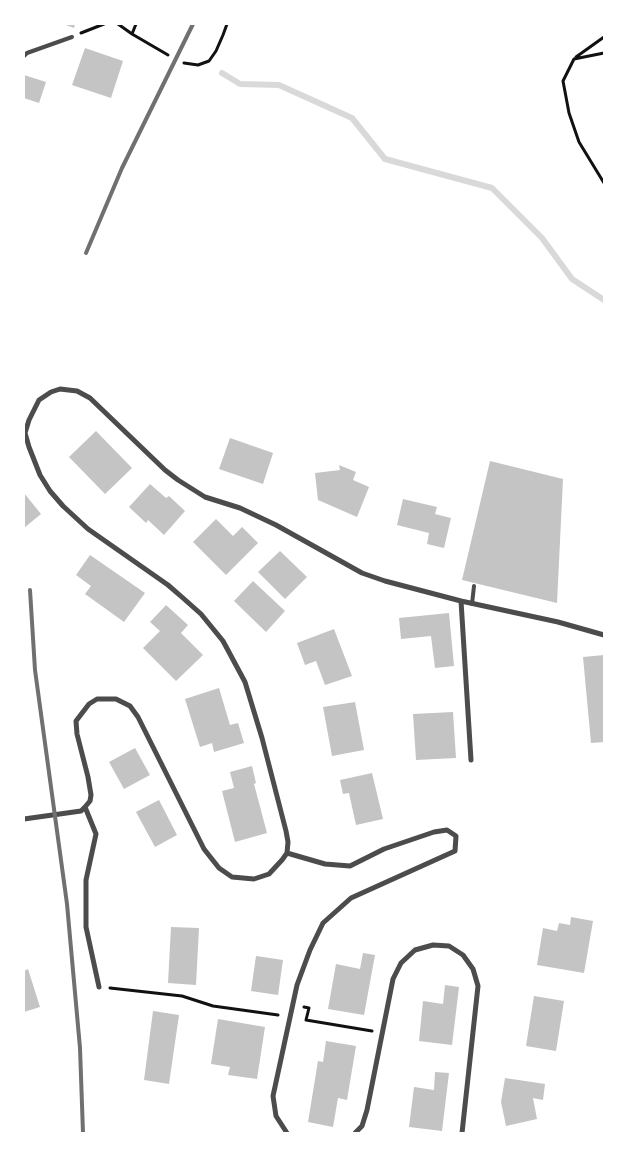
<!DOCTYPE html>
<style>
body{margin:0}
#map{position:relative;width:628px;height:1157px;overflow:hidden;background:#fff;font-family:"IBM Plex Sans",sans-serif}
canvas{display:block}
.frame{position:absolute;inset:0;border:25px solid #fff;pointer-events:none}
</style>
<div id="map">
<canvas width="628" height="1157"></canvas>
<div class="frame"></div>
</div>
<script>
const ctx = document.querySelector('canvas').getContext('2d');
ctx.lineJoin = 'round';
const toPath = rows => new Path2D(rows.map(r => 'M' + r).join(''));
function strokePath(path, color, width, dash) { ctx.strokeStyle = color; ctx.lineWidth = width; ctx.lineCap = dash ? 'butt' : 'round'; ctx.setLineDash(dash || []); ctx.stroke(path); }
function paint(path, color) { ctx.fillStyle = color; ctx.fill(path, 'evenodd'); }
strokePath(toPath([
 [222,73,240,84,279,85,352,118,385,159,492,188,542,238,572,279,604,300]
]), '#d9d9d9', 6);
paint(toPath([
 [63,24,75,24,74,28],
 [85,48,123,61,111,98,72,85],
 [24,75,46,82,39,103,24,98],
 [96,431,132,468,105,494,69,457],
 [230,438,273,453,263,484,219,469],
 [490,461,563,479,557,603,462,580],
 [339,465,356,472,353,480,369,487,357,517,318,500,315,473,340,470],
 [150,484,166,498,169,496,185,511,164,535,148,520,146,523,129,507],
 [24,493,41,514,24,528],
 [403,499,437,507,435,514,451,518,444,548,427,544,429,533,397,525],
 [216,519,233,536,242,527,258,543,226,575,193,542],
 [280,551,307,577,285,599,258,572],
 [90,555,145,593,124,622,85,594,91,586,76,575],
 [253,581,285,611,266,632,234,601],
 [166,605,188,625,181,633,203,655,176,681,143,648,160,631,150,622],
 [449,613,454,666,435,668,431,636,401,639,399,618],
 [334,629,352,676,325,685,316,661,305,665,297,643],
 [604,655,604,742,591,743,583,657],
 [219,688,230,725,238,723,244,743,214,752,212,743,200,747,185,699],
 [355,702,364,750,332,756,323,707],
 [453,712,456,758,416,760,413,714],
 [135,748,150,775,124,789,109,762],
 [252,766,256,783,254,784,267,833,235,842,222,791,234,788,230,772],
 [372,773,383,819,356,825,349,793,343,794,340,780],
 [159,800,177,835,155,847,136,812],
 [571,917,593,921,584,973,537,965,543,928,557,931,559,923,570,925],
 [171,927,199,928,196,985,168,983],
 [363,953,375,955,364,1015,328,1009,336,964,360,969],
 [256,956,283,960,278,995,251,991],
 [28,969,40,1007,24,1012,24,971],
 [445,985,459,987,452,1045,419,1041,423,1001,443,1004],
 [534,996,564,1001,556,1051,526,1046],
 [153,1011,179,1015,169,1084,144,1080],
 [218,1019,265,1027,257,1079,228,1075,230,1067,211,1064],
 [326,1041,356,1046,347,1100,338,1098,333,1127,308,1122,318,1061,323,1062],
 [435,1072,449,1073,442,1131,409,1127,414,1087,434,1090],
 [505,1078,545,1084,543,1100,533,1098,537,1119,506,1126,501,1102]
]), '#c4c4c4');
strokePath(toPath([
 [118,24,132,34,168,55],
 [81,33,104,24],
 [132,34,136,24],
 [604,53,574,59,563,81,569,113,579,142,604,183],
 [576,57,604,37],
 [184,63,198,65,209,61,216,51,223,35,227,24],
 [110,988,182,996,213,1006,278,1015],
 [304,1007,309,1008,306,1020,372,1031]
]), '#111', 3);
strokePath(toPath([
 [24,56,27,53,72,37],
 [472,604,474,586]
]), '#4c4c4c', 4);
strokePath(toPath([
 [461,601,471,760],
 [85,807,96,834,86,880,86,927,99,987],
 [24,819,81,811,85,807,90,801,91,795,88,777,77,734,76,721,89,704,97,699,116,699,130,706,138,717,204,849,219,868,232,877,254,879,269,874,282,860,287,853,288,842,286,831,262,738,245,682,223,641,201,614,183,598,168,585,88,529,63,506,50,491,40,475,29,447,25,433,29,420,39,400,51,392,60,389,77,391,90,398,165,470,178,480,205,497,240,508,276,525,362,573,385,581,461,601,558,622,604,635],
 [287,853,325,864,350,866,384,849,434,832,447,830,456,836,455,851,351,898,323,923,310,950,297,985,273,1096,276,1116,287,1133],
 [355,1133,362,1126,367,1110,393,979,401,963,415,950,433,945,449,946,463,955,473,969,478,986,462,1133]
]), '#4c4c4c', 5);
strokePath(toPath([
 [86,253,122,168,193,24],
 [30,590,35,670,67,904,80,1048,83,1133]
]), '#707070', 4);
</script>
